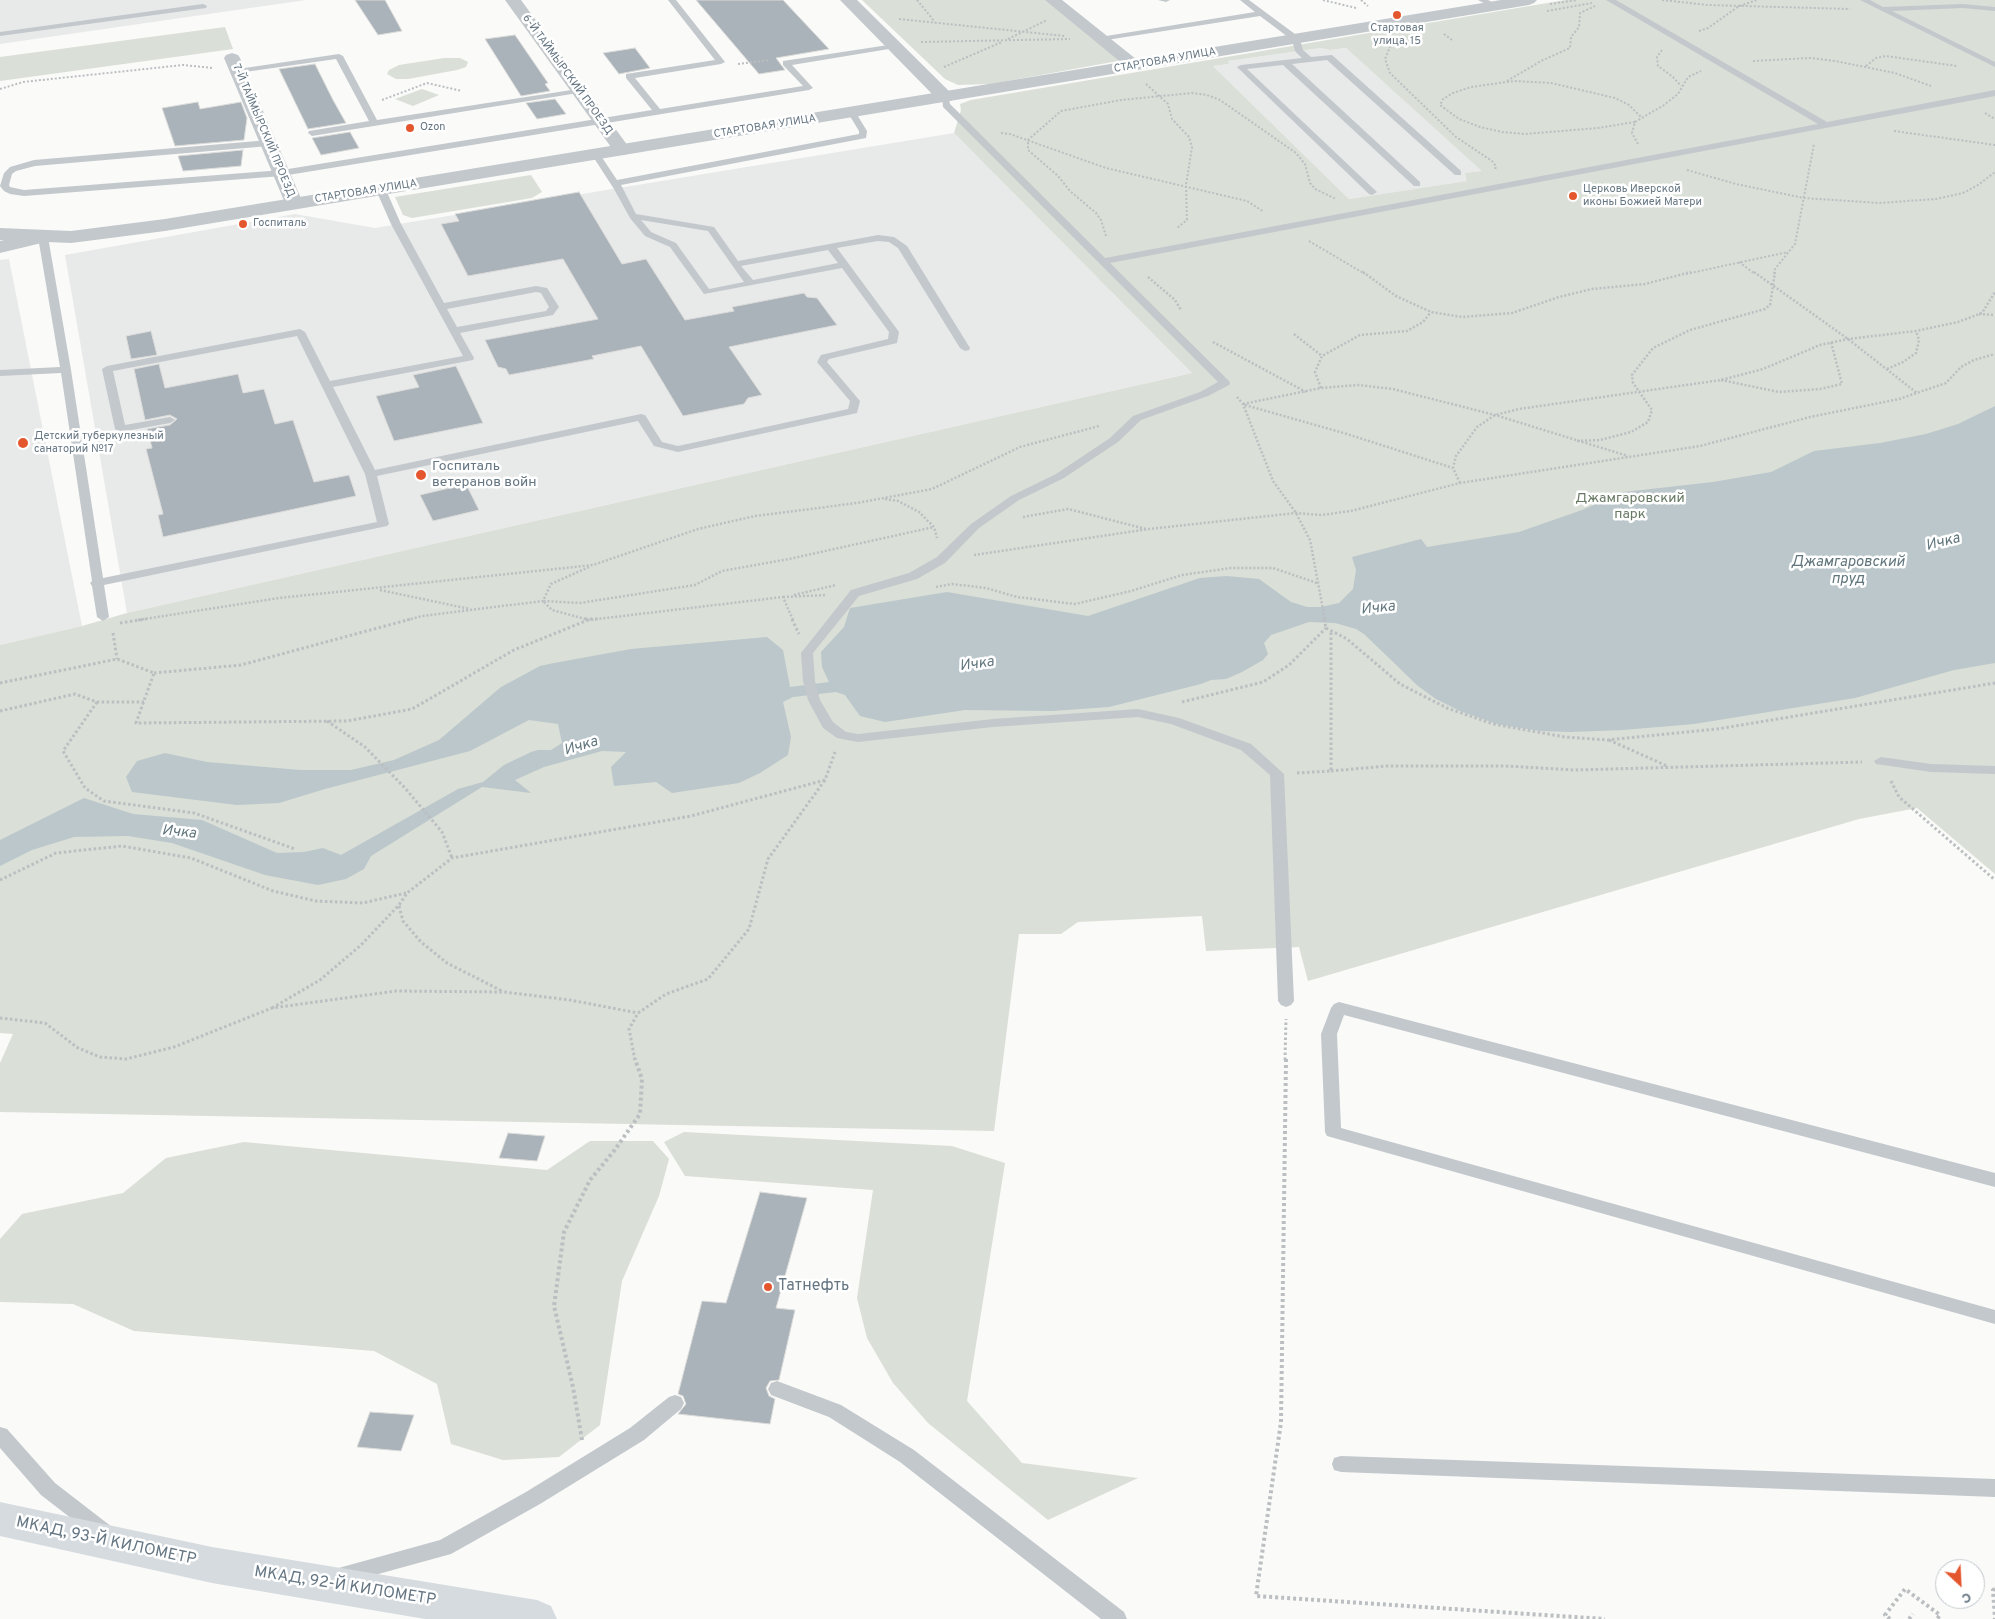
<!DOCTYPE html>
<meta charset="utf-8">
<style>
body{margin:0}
#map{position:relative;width:1995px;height:1619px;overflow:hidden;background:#fafaf8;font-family:Overpass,sans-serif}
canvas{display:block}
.north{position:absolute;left:1935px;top:1559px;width:50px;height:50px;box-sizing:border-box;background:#fff;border:1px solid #c1c8cd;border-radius:50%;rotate:155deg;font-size:14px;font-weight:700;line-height:20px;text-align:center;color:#657683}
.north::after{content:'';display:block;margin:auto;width:18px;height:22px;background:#e4572e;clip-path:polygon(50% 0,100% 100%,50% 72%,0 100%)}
</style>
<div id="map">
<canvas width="1995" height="1619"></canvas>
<div class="north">С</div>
</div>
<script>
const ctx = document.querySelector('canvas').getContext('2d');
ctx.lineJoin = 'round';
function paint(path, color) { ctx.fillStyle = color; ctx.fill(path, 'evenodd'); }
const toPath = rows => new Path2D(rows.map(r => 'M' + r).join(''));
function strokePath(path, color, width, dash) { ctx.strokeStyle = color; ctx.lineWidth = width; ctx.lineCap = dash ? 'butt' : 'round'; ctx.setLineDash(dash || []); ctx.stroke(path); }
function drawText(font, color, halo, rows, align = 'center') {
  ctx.font = font + ' Overpass,sans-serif'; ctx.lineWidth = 5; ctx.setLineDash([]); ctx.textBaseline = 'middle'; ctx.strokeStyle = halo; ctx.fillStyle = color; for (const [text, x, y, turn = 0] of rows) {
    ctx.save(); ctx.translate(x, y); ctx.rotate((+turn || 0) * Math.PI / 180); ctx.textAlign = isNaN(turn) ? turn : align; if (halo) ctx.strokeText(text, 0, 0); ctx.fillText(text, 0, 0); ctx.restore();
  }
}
paint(toPath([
 [0,0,306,0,0,44],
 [1321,48,1330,50,1346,48,1483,171,1466,173,1468,181,1349,199,1213,66,1229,64,1228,61],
 [954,133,1192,373,127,613,65,255,295,214,375,228],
 [9,259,82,626,0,645,0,260]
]), '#e8e9e9');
paint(toPath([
 [862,0,1048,0,1118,58,1118,61,991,84,958,85,945,79],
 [1565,0,1995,0,1995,874,1917,808,1859,819,1308,981,1299,947,1206,951,1202,916,1078,922,1061,934,1019,934,994,1131,0,1112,0,1063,13,1034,0,1033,0,645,82,626,127,613,1192,373,954,133,961,110,960,104,971,100],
 [1321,48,1330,50,1346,48,1482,171,1465,173,1467,181,1349,199,1213,66,1229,64,1228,61],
 [225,27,233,49,0,81,0,57],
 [444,58,460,58,468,62,466,67,457,70,408,79,396,79,387,74,389,70,399,65],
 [422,89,439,95,413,106,395,99],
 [531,175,542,192,532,198,412,218,403,215,395,197],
 [684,1132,952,1146,1005,1163,967,1401,1022,1463,1138,1478,1048,1520,928,1423,893,1383,867,1338,857,1298,873,1190,685,1176,664,1142],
 [590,1141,653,1141,669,1159,659,1196,622,1281,600,1425,559,1457,503,1460,451,1444,437,1384,374,1351,134,1331,73,1304,0,1302,0,1239,22,1214,123,1193,166,1158,244,1142,547,1170]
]), '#dadfd7');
paint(toPath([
 [1995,406,1995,663,1954,670,1855,698,1694,724,1623,730,1570,732,1540,731,1497,724,1460,711,1436,699,1418,686,1364,634,1356,629,1335,623,1309,622,1271,635,1264,643,1268,654,1263,660,1242,672,1226,679,1211,680,1201,684,1109,707,1052,711,965,710,885,722,860,716,845,695,836,692,793,697,783,702,791,737,788,755,760,773,739,783,672,793,656,782,614,786,611,767,626,752,602,751,544,767,515,780,531,793,482,787,371,856,364,869,346,879,318,885,265,875,172,843,128,836,74,837,32,850,0,866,0,840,84,798,133,814,202,820,277,853,304,852,323,848,341,855,458,789,483,782,504,765,531,752,538,750,551,750,562,743,558,724,529,720,470,751,325,789,279,803,237,805,132,792,126,777,137,761,165,753,207,762,300,770,351,770,394,760,439,740,501,687,540,666,554,663,631,649,767,637,783,650,790,687,829,682,822,667,821,652,844,627,850,608,947,592,1088,616,1200,578,1227,576,1259,579,1291,602,1307,607,1321,607,1339,603,1353,589,1356,570,1352,557,1421,539,1427,547,1519,532,1582,510,1624,492,1713,482,1771,472,1814,451,1880,443,1926,434,1958,424]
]), '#bbc7cb');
const building = toPath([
 [355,0,385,0,402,31,378,35,355,0],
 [696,0,783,0,829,49,776,58,785,70,759,74,696,0],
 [515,35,548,83,545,84,550,91,521,96,485,39,515,35],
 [635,48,650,68,619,74,603,53,635,48],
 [315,64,333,100,346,123,308,129,279,69,315,64],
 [555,99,566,114,537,119,526,103,555,99],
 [198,102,200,109,241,102,247,118,244,140,175,146,162,108,198,102],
 [350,132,359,148,321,155,312,138,350,132],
 [243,150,241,166,183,171,178,156,243,150],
 [579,192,622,264,646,259,685,320,734,311,732,307,804,293,807,297,817,298,837,325,729,347,762,395,748,398,744,404,683,416,641,346,592,356,594,359,509,375,506,369,498,367,485,340,598,319,563,259,468,276,441,224,459,221,455,214,579,192],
 [151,331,157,355,131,359,126,336,151,331],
 [159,364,165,388,238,374,243,393,264,389,275,424,293,420,314,482,349,475,356,496,163,537,158,515,163,514,146,449,152,448,147,429,170,425,177,419,170,415,145,420,134,369,159,364],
 [456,366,483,423,394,441,376,396,419,387,413,375,456,366],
 [466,484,479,510,433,521,420,495,466,484],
 [508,1133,545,1136,537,1161,499,1158,508,1133],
 [760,1192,807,1198,776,1308,795,1310,779,1380,770,1381,766,1388,769,1396,775,1399,770,1424,678,1414,686,1404,683,1396,678,1394,702,1301,726,1303,760,1192],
 [370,1412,414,1415,401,1451,357,1447,370,1412]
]);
paint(building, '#aab3b9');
strokePath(building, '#dcdcda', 1);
strokePath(toPath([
 [917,0,935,22],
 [1323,0,1356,8],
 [1361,0,1368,6],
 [1662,0,1708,5,1850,9],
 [1550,4,1577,0],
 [1547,11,1592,3],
 [899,19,1065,36],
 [1699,31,1708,28,1739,6,1757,0],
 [1444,34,1452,40],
 [1008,39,1047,20],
 [921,42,1070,39],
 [1392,42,1385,59,1390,73,1456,137,1492,161,1496,166,1495,170],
 [1662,50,1657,57,1658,66,1673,77,1681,86],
 [1753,61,1810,58,1835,61,1895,73,1931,86],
 [738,64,769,60],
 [1866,66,1876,58,1886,56,1957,66],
 [944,67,1002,42],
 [1507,81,1541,61,1570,48,1571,37,1579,27,1580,13,1595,6],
 [1146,84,1168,104,1172,119,1189,137,1192,147,1186,185,1187,220,1177,228],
 [0,89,23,82,183,65,213,68],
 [382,100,427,83,462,91],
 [1985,113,1995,119],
 [1635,122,1598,128,1525,134,1502,132,1480,127,1459,119,1440,105,1443,99,1453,93,1471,87,1514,81,1551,83,1615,98,1629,105,1642,118],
 [1894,131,1995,145],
 [1001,133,1010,134,1106,168,1247,201,1264,212],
 [1638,144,1632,133,1635,122,1664,105,1678,94,1688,77,1701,71],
 [1687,170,1736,184,1804,198,1879,203,1936,199,1963,193,1978,185,1995,172],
 [1106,236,1101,220,1096,213,1070,191,1058,176,1028,150,1028,140,1061,111,1121,100,1192,93,1207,95,1220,100,1296,153,1305,164,1310,183,1315,189,1336,199],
 [1309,241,1365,274],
 [1739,262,1755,274],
 [1686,274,1788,252],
 [1774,274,1775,269,1795,244,1814,144]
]), '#bbbfc2', 2, [2, 2]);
strokePath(toPath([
 [1363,272,1396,296,1431,312,1462,317,1512,313,1559,297,1592,289,1645,284,1691,272],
 [1754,272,1848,339,1917,393],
 [1148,277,1175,300,1181,310],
 [1979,314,1995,315],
 [1294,334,1322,356],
 [1213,342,1306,392],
 [1887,369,1903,362,1916,353,1919,340,1916,331],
 [1721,380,1779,392,1820,389,1842,384,1831,342],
 [1321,388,1315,372,1322,356,1360,335,1407,331,1423,322,1431,312],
 [1237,397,1243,404,1273,481,1296,513,1310,540,1325,620],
 [1243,404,1321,388,1358,385,1393,389,1495,415,1628,456],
 [1245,405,1347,434,1453,468],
 [1577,441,1600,440,1631,432,1648,422,1652,410,1633,383,1632,375,1653,348,1690,330,1765,309,1770,305,1775,272],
 [1460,483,1453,468,1456,456,1477,427,1495,415,1519,409,1721,380,1763,369,1820,345,1848,339,1916,331,1958,322,1982,313,1995,292],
 [885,499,898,501,919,512,934,527,937,538],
 [1023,517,1068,509,1146,529],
 [974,555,1149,529,1296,513,1321,515,1351,511,1460,483,1700,446,1810,417,1899,399,1946,383,1961,367,1974,360,1995,354],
 [936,587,952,584,986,588,1017,597,1075,604,1131,591,1182,575,1231,568,1273,568,1317,583],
 [380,590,470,609],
 [794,595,836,585],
 [783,597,827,595],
 [138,620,279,598,593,565,698,529,755,516,857,503,932,489,1020,447,1099,426],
 [407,620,422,616,543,601,551,584,589,567],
 [793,620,783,597,589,620,552,610,543,601,580,603,695,585,722,571,789,559,934,527]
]), '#bbbfc2', 2.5, [2, 2]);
strokePath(toPath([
 [585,619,598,619],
 [792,619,799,634],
 [1324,619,1326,628],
 [120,623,146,619],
 [1326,628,1347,639,1400,684,1447,708,1493,724,1565,737,1608,740,1717,729,1995,683],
 [113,633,117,659],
 [154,673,241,665,411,619],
 [0,683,117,659,154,673,136,723,347,721,412,709,514,650,588,620],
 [97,702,63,751,85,788,104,801,194,813,295,849],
 [1182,702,1263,682,1289,665,1326,628],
 [0,711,75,694,97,702,144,702],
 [327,721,365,747,405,788,442,832,452,858],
 [1609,740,1667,766],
 [1331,771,1387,766,1506,766,1575,770,1862,762],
 [1297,773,1331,771,1331,631],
 [1891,781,1899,797,1995,880],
 [0,880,56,853,122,846,191,858,273,891,316,901,363,903,406,893],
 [399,906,403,921,421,942,447,963,502,991],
 [272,1008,320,980,361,945,399,905,407,893,452,858,691,816,825,780,835,752],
 [0,1018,45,1023,78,1048,100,1057,126,1059,174,1047,272,1008,396,991,504,992,570,1000,638,1013],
 [635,1060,629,1029,638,1013,666,994,708,979,749,929,768,859,825,780],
 [1285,1060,1286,1019]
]), '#bbbfc2', 3, [2.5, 2.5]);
strokePath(toPath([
 [1286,1059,1281,1422,1256,1596,1605,1619],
 [582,1440,573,1387,554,1306,564,1232,590,1180,614,1151,640,1114,642,1079,635,1059],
 [1995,1589,1993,1590,1995,1619],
 [1890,1619,1885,1615,1905,1589,1940,1615,1937,1619],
 [1909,1619,1913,1614]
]), '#bbbfc2', 4, [3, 3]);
paint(toPath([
 [668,0,676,0,725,62,721,64,635,78,660,109,803,86,783,65,783,61,895,44,899,46,895,48,792,65,813,88,809,90,282,176,24,196,10,194,4,191,0,186,4,173,10,167,34,160,269,140,273,143,269,146,35,166,16,171,12,174,9,185,10,187,24,190,282,170,652,110,626,78,626,74,715,60,668,0],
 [1158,0,1170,0,1166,2,1158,0],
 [1240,0,1249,0,1299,37,1303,50,1311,57,1332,55,1461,171,1461,175,1455,175,1327,60,1292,64,1420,182,1420,186,1414,186,1283,65,1247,69,1377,192,1372,195,1369,194,1237,67,1241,65,1302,58,1295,51,1292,40,1260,16,1100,41,1096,39,1100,37,1255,12,1240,0],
 [1478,0,1488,0,1500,6,1493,8,1478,0],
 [1606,0,1616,0,1827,122,1995,90,1995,96,1110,263,1229,381,1230,383,1229,385,1208,396,1141,420,1118,442,1064,478,1019,500,979,528,945,563,917,579,859,596,813,653,815,681,820,700,833,722,846,732,858,734,993,719,1138,709,1179,718,1251,744,1284,774,1294,1001,1291,1005,1286,1007,1281,1005,1278,1001,1270,775,1241,750,1171,724,1138,717,993,727,858,742,837,738,823,728,808,700,803,681,801,653,851,590,909,573,937,557,971,524,1011,496,1056,474,1110,438,1133,416,1200,392,1218,382,943,107,942,95,948,95,950,104,1105,258,1818,124,1606,0],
 [1860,0,1870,0,1883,7,1963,4,1995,7,1995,11,1963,8,1892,11,1995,62,1995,67,1860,0],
 [203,4,207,6,206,8,0,36,0,32,203,4],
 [339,54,343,56,377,120,578,89,582,91,578,93,312,136,308,133,309,131,369,121,336,59,238,73,234,71,238,69,339,54],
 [849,111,856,113,867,131,866,138,621,185,636,214,714,227,738,261,878,235,894,237,907,246,970,348,969,350,965,351,960,348,898,248,889,242,878,241,837,248,899,332,897,343,829,359,827,362,860,401,857,413,678,452,654,446,638,421,377,476,389,524,387,526,104,585,109,617,103,621,97,617,92,586,90,583,92,581,61,373,0,376,0,370,60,367,38,237,40,235,43,234,48,237,71,370,103,578,377,522,365,474,297,336,113,371,125,425,170,417,175,420,170,423,120,432,115,429,102,369,107,366,300,329,305,332,330,381,463,356,391,224,376,190,381,187,386,190,401,224,444,303,536,286,547,288,559,307,553,315,460,333,474,358,473,360,333,387,375,470,641,414,645,415,662,442,678,446,848,409,850,401,817,362,821,355,888,339,889,332,842,268,704,294,670,247,645,236,630,218,614,189,592,155,593,153,599,153,617,180,859,134,859,131,848,113,849,111],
 [641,220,708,231,744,282,709,289,676,243,651,232,641,220],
 [828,250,838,263,753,280,741,266,828,250],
 [536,292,541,293,549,307,546,311,457,327,447,309,536,292],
 [1881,757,1931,764,1995,766,1995,774,1931,772,1876,764,1874,761,1881,757],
 [1339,1002,1995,1173,1995,1187,1344,1015,1337,1034,1341,1128,1995,1310,1995,1324,1327,1136,1325,1132,1321,1034,1331,1008,1334,1004,1339,1002],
 [777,1381,841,1405,914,1450,1124,1612,1127,1619,1101,1619,900,1462,829,1417,771,1395,768,1389,771,1383,777,1381],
 [675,1395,681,1397,684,1403,681,1409,644,1440,540,1504,451,1554,342,1584,335,1581,332,1575,335,1569,440,1540,526,1492,630,1428,669,1397,675,1395],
 [0,1427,7,1429,55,1483,112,1527,115,1533,112,1539,105,1542,98,1539,41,1495,0,1448,0,1427],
 [1341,1456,1995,1479,1995,1497,1341,1472,1334,1470,1332,1464,1334,1458,1341,1456]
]), '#c3c8cc');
paint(toPath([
 [505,0,521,0,628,146,631,150,628,154,622,155,616,154,505,0],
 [840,0,857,0,951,93,953,97,951,101,939,101,840,0],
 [1045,0,1062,0,1141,63,1143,66,1141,69,1129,69,1045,0],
 [232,53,238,55,240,58,303,203,300,207,294,209,288,207,285,203,224,58,226,55,232,53],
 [43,231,50,233,52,237,50,241,0,253,0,241,43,231]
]), '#c3c8cc');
paint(toPath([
 [1501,0,1537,0,1534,3,1529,5,165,231,71,243,0,240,0,228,71,231,165,219,1501,0]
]), '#c3c8cc');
paint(toPath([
 [0,1502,212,1547,537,1600,551,1606,557,1619,425,1619,212,1583,0,1536,0,1502]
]), '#d6dbdf');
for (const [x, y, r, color] of [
 [1397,15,5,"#e4572e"],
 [410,128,5,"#e4572e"],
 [1573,196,5,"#e4572e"],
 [243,224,5,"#e4572e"],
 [23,443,6,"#e4572e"],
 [421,475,6,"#e4572e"],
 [768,1287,5,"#e4572e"]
]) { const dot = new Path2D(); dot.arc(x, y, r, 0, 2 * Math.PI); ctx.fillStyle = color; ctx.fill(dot); strokePath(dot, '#fff', 2); }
drawText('11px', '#657683', '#fff', [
 ["Стартовая",1397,29,"center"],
 ["улица, 15",1397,42,"center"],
 ["Ozon",420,128],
 ["Церковь Иверской",1583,190],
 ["иконы Божией Матери",1583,203],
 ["Госпиталь",253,224],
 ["Детский туберкулезный",34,437],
 ["санаторий №17",34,450]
], 'left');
drawText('11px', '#657683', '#fff', [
 ["СТАРТОВАЯ УЛИЦА",1165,61,-10],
 ["6-Й ТАЙМЫРСКИЙ ПРОЕЗД",567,75,54],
 ["СТАРТОВАЯ УЛИЦА",765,127,-9],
 ["7-Й ТАЙМЫРСКИЙ ПРОЕЗД",263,131,67],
 ["СТАРТОВАЯ УЛИЦА",366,192,-9]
]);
drawText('14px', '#657683', '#fff', [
 ["Госпиталь",432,467],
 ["ветеранов войн",432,483]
], 'left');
drawText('14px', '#687a64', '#fff', [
 ["Джамгаровский",1630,499],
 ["парк",1630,515]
]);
drawText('italic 15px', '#60757c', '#fff', [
 ["Ичка",1943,543,-14],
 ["Джамгаровский",1848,563],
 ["пруд",1848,580],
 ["Ичка",1378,609,-6],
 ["Ичка",977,665,-8],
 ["Ичка",581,747,-17],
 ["Ичка",179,833,6]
]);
drawText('16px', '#657683', '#fff', [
 ["Татнефть",778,1287]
], 'left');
drawText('16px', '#657683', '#fff', [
 ["МКАД, 93-Й КИЛОМЕТР",106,1542,12],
 ["МКАД, 92-Й КИЛОМЕТР",345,1587,9]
]);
</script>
